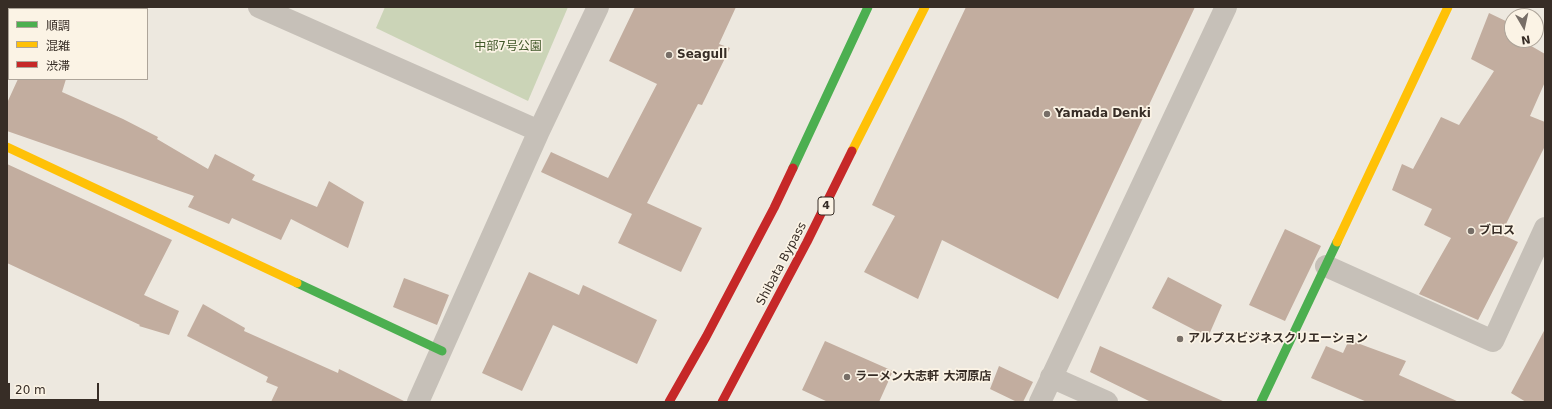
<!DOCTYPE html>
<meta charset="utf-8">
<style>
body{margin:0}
#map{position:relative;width:1552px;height:409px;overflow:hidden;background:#ede8df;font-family:"DejaVu Sans","Noto Sans JP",sans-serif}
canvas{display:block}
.frame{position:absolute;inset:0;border:8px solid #372d26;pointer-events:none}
.legend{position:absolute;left:8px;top:8px;width:140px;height:72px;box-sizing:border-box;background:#fbf3e5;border:1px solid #ada499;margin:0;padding:5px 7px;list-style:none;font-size:12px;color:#372d26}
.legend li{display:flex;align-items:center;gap:8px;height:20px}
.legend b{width:20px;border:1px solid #ada499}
.north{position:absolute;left:1504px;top:8px;width:40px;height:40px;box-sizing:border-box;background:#fbf3e5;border:1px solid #ada499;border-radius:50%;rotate:171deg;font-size:11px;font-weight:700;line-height:16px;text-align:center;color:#372d26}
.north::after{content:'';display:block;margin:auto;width:14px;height:18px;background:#776e67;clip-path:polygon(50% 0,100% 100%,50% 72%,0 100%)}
.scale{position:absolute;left:8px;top:383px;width:91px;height:18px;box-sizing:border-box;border:2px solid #372d26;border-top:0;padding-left:5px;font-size:12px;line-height:14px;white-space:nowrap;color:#372d26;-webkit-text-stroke:3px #fbf3e5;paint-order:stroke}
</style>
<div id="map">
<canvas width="1552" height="409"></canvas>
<div class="frame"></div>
<ul class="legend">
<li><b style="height:5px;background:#4caf50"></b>順調</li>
<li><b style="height:5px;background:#ffc107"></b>混雑</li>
<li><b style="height:5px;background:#c62828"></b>渋滞</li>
</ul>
<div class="north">N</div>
<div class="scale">20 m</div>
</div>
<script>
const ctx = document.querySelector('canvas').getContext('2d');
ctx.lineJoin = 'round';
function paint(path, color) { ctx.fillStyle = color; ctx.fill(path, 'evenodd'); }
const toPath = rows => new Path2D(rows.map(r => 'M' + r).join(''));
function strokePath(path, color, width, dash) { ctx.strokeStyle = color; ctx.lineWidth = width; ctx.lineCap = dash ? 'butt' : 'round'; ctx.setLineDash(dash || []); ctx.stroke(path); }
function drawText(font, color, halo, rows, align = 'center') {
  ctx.font = font + ' "DejaVu Sans","Noto Sans JP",sans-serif'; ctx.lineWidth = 3.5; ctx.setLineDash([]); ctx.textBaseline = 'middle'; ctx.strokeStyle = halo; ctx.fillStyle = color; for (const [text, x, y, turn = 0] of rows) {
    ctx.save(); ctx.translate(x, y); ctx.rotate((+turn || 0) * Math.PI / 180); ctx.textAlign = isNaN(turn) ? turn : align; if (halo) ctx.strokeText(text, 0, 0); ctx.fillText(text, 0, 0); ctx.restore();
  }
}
paint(toPath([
 [385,7,568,7,528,101,376,28]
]), '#cbd4b7');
paint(toPath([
 [635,7,736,7,719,44,730,48,702,105,698,104,647,203,702,228,681,272,618,243,632,214,541,172,551,152,608,178,657,84,609,61],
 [966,7,1195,7,1058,299,942,240,918,299,864,272,895,216,872,205],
 [1489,13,1512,24,1512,40,1521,40,1545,54,1545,82,1530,116,1545,122,1545,146,1501,234,1518,242,1478,320,1419,294,1451,238,1424,225,1432,209,1392,190,1402,164,1413,169,1441,117,1459,125,1494,71,1471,59],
 [18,79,66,79,62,92,123,119,158,137,157,139,208,169,215,154,255,175,252,180,317,207,329,181,364,202,348,248,291,219,281,240,232,218,229,224,188,207,194,196,7,131,7,103],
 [7,164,172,240,144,295,179,311,169,335,139,326,140,325,7,263],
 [1285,229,1321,246,1285,321,1249,305],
 [529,272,579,295,583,285,657,320,637,364,553,325,522,391,482,373],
 [1168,277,1222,305,1208,337,1152,308],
 [404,278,449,295,437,325,393,307],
 [203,304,245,328,244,331,338,373,339,369,406,402,271,402,278,387,266,382,268,377,187,336],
 [1545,329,1545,402,1526,402,1511,393],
 [1349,340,1406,361,1399,375,1459,402,1367,402,1311,378,1326,346,1343,353],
 [825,341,893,371,879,402,828,402,802,390],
 [1100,346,1225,402,1151,402,1090,372],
 [999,366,1033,382,1023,402,1017,402,990,389]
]), '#c2ad9f');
strokePath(toPath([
 [259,7,539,131],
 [18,9,19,7],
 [7,33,9,28],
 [1326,266,1493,341,1545,228],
 [1051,377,1107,402],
 [418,402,539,131,598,7],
 [1040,402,1226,7]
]), '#c6c0b8', 22);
strokePath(toPath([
 [793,168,868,7],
 [297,283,442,351],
 [1261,402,1337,242]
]), '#4caf50', 9);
strokePath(toPath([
 [7,147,297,283],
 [852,151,925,7],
 [1337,242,1448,7]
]), '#ffc107', 9);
strokePath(toPath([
 [669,402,706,337,774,208,793,168],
 [722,402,807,242,852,151]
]), '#c62828', 9);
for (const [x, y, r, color] of [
 [669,55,4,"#776e67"],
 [1047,114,4,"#776e67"],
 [1471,231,4,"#776e67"],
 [1180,339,4,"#776e67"],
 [847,377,4,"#776e67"]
]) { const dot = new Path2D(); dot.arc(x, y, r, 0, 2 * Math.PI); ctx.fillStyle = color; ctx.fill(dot); strokePath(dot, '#fbf3e5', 1.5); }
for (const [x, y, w] of [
 [826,206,16]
]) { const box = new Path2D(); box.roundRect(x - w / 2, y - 9, w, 18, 3); ctx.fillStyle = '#fbf3e5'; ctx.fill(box); strokePath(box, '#372d26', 1); }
drawText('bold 11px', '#372d26', null, [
 ["4",826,206]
]);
drawText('12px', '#405728', '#fbf3e5', [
 ["中部7号公園",508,47]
]);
drawText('bold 12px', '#372d26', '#fbf3e5', [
 ["Seagull",677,55],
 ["Yamada Denki",1055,114],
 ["ブロス",1479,231],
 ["アルプスビジネスクリエーション",1188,339],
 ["ラーメン大志軒 大河原店",855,377]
], 'left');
drawText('12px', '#372d26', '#fbf3e5', [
 ["Shibata Bypass",782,264,-62]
]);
</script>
